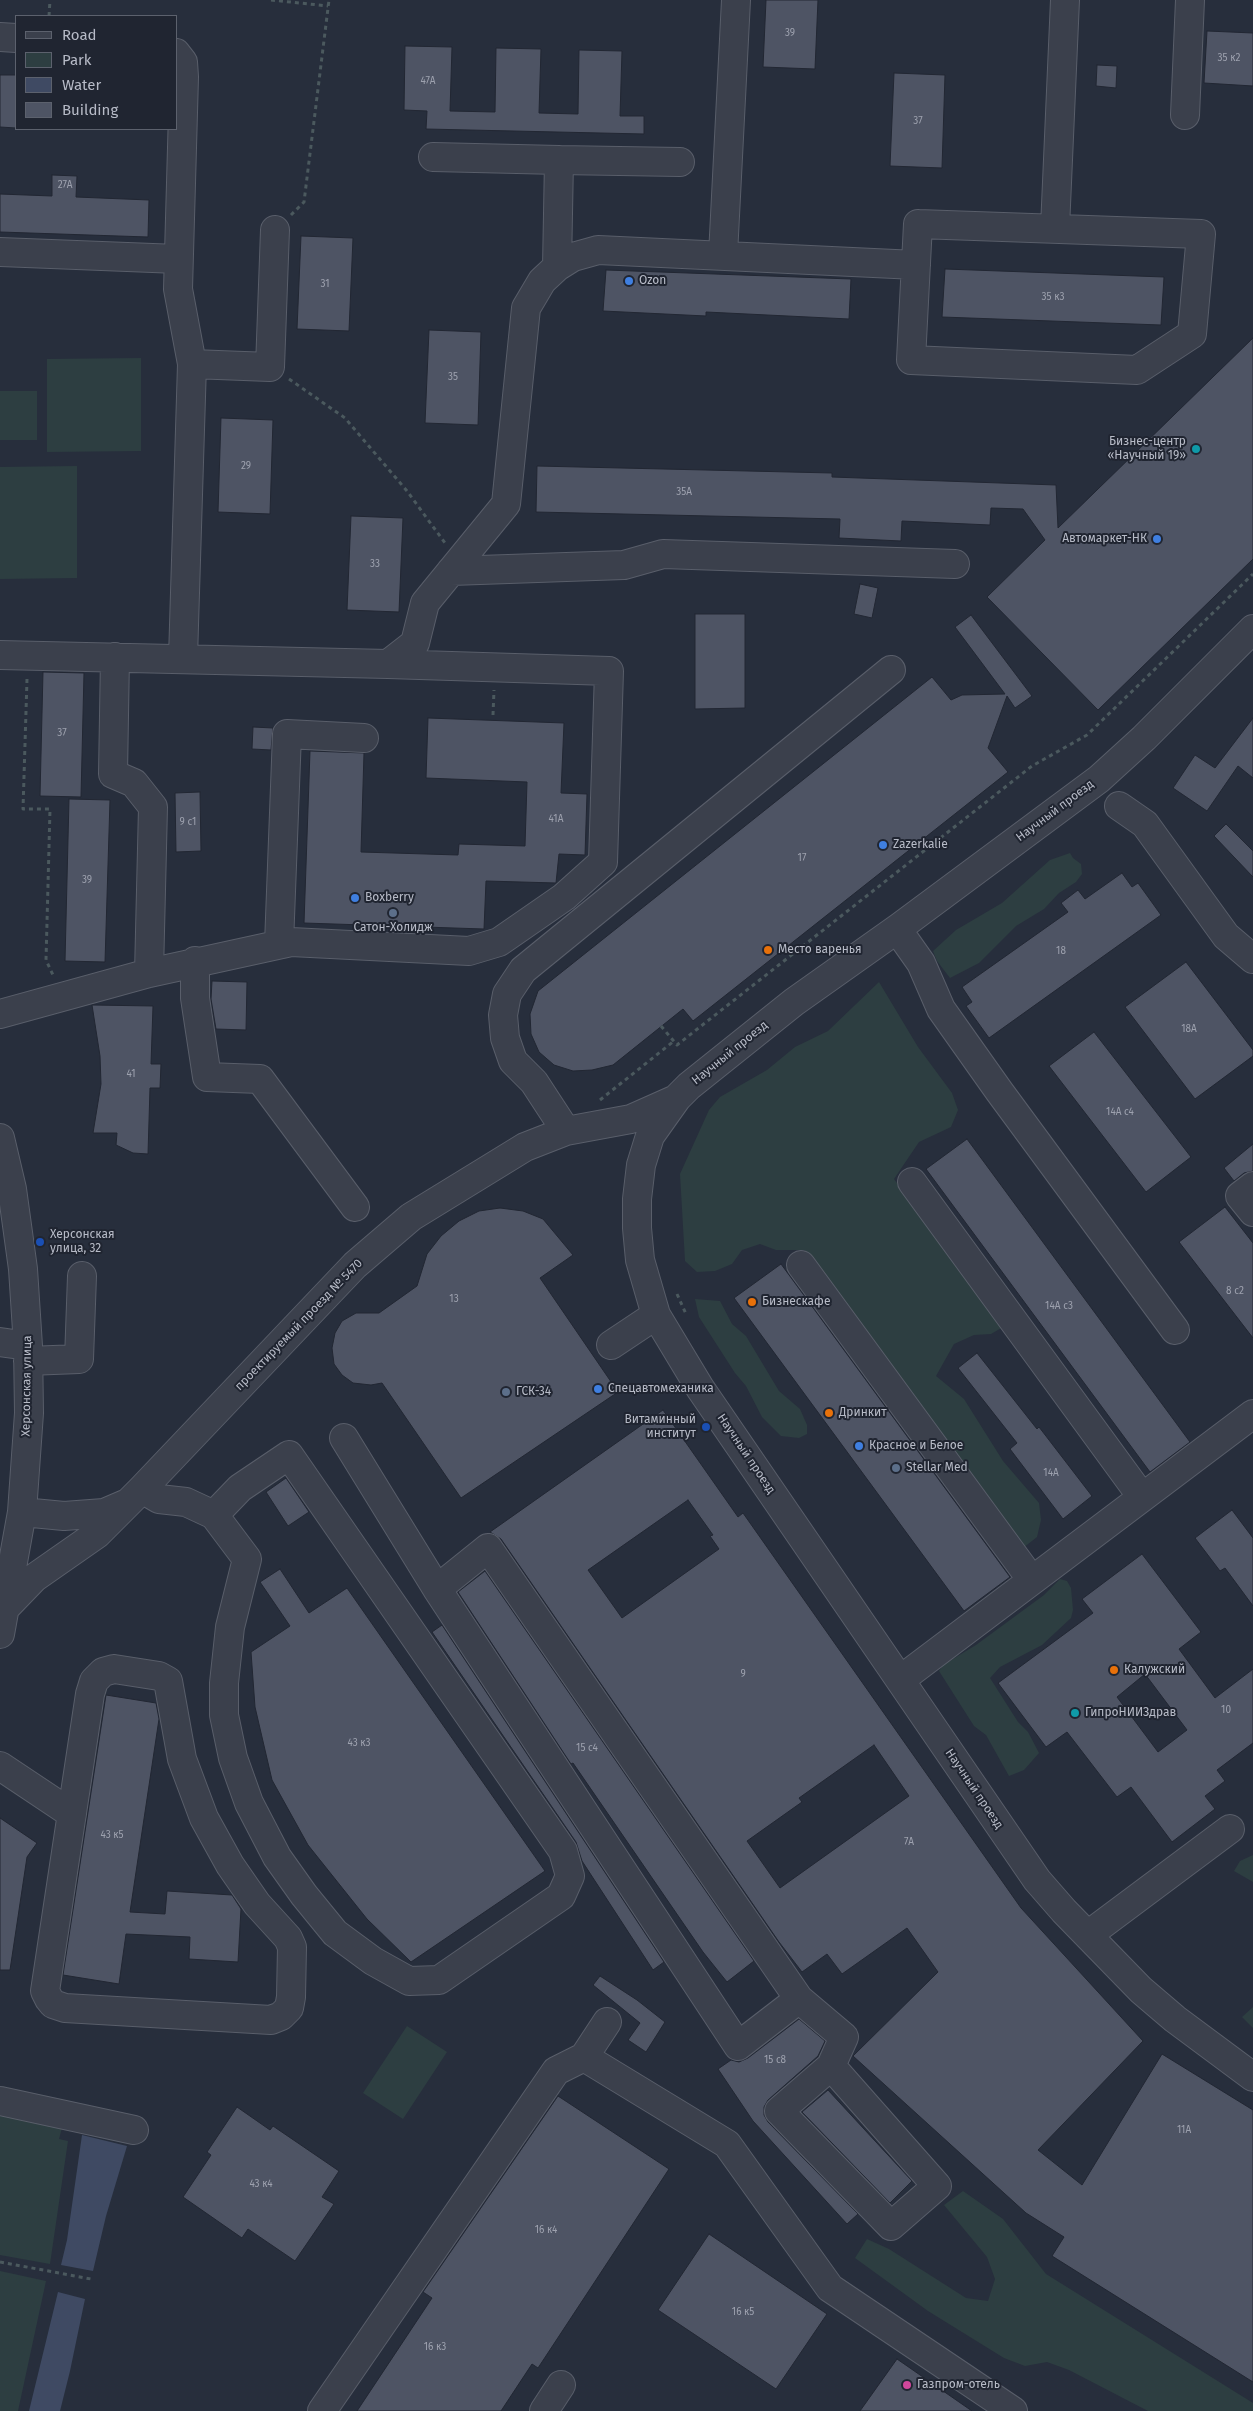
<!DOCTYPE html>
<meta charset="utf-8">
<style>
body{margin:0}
#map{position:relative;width:1253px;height:2411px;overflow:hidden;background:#272e3c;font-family:"Fira Sans",sans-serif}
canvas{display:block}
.legend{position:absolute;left:15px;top:15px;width:162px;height:115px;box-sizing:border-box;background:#202531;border:1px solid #5c616d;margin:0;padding:6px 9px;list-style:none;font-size:15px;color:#b7bbc7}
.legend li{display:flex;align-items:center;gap:10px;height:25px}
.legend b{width:25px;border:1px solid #5c616d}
</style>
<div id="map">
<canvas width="1253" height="2411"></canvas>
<ul class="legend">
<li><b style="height:6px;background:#3b404c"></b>Road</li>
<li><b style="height:14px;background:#2d3e41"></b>Park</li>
<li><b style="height:14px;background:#3f4a63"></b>Water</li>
<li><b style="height:14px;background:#4e5464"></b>Building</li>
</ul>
</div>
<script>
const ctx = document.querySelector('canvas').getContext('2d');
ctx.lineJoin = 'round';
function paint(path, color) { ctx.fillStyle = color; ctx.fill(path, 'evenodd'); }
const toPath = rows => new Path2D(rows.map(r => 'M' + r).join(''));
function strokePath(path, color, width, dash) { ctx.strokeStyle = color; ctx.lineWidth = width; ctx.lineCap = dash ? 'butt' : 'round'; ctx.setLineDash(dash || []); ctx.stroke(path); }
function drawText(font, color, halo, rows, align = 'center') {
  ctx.font = font + ' "Fira Sans",sans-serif'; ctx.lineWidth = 4; ctx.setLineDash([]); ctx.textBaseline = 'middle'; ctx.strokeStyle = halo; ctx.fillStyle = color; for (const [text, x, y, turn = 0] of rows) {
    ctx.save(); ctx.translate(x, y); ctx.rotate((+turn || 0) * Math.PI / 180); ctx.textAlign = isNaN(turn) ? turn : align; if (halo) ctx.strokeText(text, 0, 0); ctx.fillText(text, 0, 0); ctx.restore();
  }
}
paint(toPath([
 [141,358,141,451,47,452,47,359],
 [0,391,37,391,37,440,0,440],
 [77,466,77,578,0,579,0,467],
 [1070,853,1073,858,1081,864,1082,874,1076,882,1059,893,1044,909,1016,926,979,963,950,978,937,961,933,951,956,930,1002,903,1050,860],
 [879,982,918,1047,952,1093,958,1110,951,1127,919,1142,894,1179,1003,1327,991,1334,974,1335,954,1344,936,1376,964,1399,1003,1461,1039,1503,1041,1520,1037,1537,1023,1548,804,1250,776,1250,760,1244,742,1250,732,1264,715,1271,697,1272,685,1261,680,1174,709,1110,720,1097,767,1070,795,1047,828,1031],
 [695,1299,720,1301,732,1324,746,1336,779,1391,800,1409,807,1425,807,1434,799,1438,781,1436,762,1417,746,1386,735,1373,699,1317],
 [1060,1579,1067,1581,1071,1588,1073,1610,1071,1618,1042,1645,1000,1667,990,1678,1018,1722,1028,1732,1039,1753,1024,1770,1009,1776,986,1735,974,1726,939,1671,943,1665,976,1645,1044,1595],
 [1253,1855,1253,1882,1234,1871,1240,1861],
 [1253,2007,1253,2028,1242,2017],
 [407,2026,447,2052,403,2119,363,2093],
 [0,2112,63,2124,59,2139,68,2141,50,2264,0,2255],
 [963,2191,1003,2219,1046,2274,1253,2403,1253,2411,1148,2411,1069,2370,1047,2362,1025,2366,1004,2358,928,2311,855,2258,867,2239,889,2249,966,2298,988,2301,995,2279,987,2257,944,2205],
 [0,2271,46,2281,18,2411,0,2411]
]), '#2d3e41');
paint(toPath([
 [82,2135,127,2146,106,2216,93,2271,61,2265,67,2240],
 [58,2292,85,2299,70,2371,60,2411,29,2411]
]), '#3f4a63');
const building = toPath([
 [766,0,818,0,815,69,763,67,766,0],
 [1207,31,1253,33,1253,86,1204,83,1207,31],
 [405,46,452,47,450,111,495,112,496,48,541,49,539,113,578,114,579,50,622,51,620,116,644,116,644,134,426,129,427,111,404,110,405,46],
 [1097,65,1117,66,1116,88,1096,86,1097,65],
 [894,73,945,75,942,168,890,166,894,73],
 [0,75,16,75,16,128,0,127,0,75],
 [52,175,77,176,76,197,149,200,148,237,0,232,0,194,52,196,52,175],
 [301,236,353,238,349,331,297,329,301,236],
 [945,269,1164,277,1161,325,942,317,945,269],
 [606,270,851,279,849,319,706,312,706,316,603,311,606,270],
 [429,330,481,332,478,425,425,423,429,330],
 [1253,338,1253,559,1098,710,987,597,1045,540,1023,509,991,508,990,525,902,521,901,541,839,538,840,519,536,512,537,466,832,473,832,477,1056,485,1058,528,1253,338],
 [221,418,273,420,270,514,218,512,221,418],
 [351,516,403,518,399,612,347,610,351,516],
 [860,584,878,588,872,618,854,614,860,584],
 [695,614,745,614,745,708,695,709,695,614],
 [971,615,1032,696,1015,708,1007,696,988,748,1008,772,693,1021,683,1009,613,1065,592,1070,573,1071,554,1065,539,1052,531,1034,530,1014,538,991,932,677,951,700,962,695,1005,694,955,627,971,615],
 [43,672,84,673,81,797,40,796,43,672],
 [428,718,564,723,561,793,587,794,585,855,559,854,556,883,486,881,484,929,304,923,310,751,364,753,361,852,458,855,459,844,525,846,527,782,426,778,428,718],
 [1253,718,1253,778,1238,766,1207,811,1173,788,1195,755,1215,768,1253,718],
 [253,727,273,728,271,750,252,749,253,727],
 [200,792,201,851,176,852,175,793,200,792],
 [69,799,110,800,105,962,65,961,69,799],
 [1226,824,1253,851,1253,877,1214,836,1226,824],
 [1122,873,1132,887,1138,883,1161,915,989,1038,966,1006,972,1002,962,987,1068,912,1061,903,1078,890,1085,899,1122,873],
 [1186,962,1253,1050,1253,1056,1195,1099,1125,1007,1186,962],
 [212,981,247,982,246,1030,216,1029,211,999,212,981],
 [92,1005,153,1006,151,1064,161,1064,160,1088,150,1088,148,1154,133,1153,116,1145,117,1133,93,1133,101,1084,100,1056,92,1005],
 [1094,1032,1191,1157,1146,1192,1049,1066,1094,1032],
 [967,1139,1190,1442,1150,1472,926,1169,967,1139],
 [1253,1144,1253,1171,1244,1173,1234,1181,1224,1168,1253,1144],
 [1225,1207,1253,1243,1253,1338,1179,1242,1225,1207],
 [500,1208,523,1211,543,1219,573,1255,540,1278,618,1392,461,1498,382,1383,371,1385,353,1383,342,1375,334,1364,332,1348,335,1333,342,1321,356,1313,379,1313,417,1286,427,1254,441,1236,459,1221,479,1211,500,1208],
 [781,1264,1010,1577,964,1611,734,1298,781,1264],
 [977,1353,1037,1429,1039,1427,1092,1496,1063,1519,1010,1449,1017,1443,958,1368,977,1353],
 [663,1410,738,1517,743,1513,1021,1908,1143,2041,1038,2150,1082,2185,1162,2054,1253,2110,1253,2382,1052,2256,1064,2237,1026,2213,853,2056,938,1972,907,1928,842,1974,827,1954,802,1972,779,1942,501,1539,490,1532,663,1410],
 [688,1500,713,1535,710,1536,719,1549,622,1618,588,1570,688,1500],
 [874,1745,909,1796,780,1888,747,1841,802,1802,799,1798,874,1745],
 [286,1478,309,1512,288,1526,266,1492,286,1478],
 [1232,1510,1253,1538,1253,1606,1225,1568,1220,1571,1195,1538,1232,1510],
 [1142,1554,1201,1632,1179,1649,1215,1698,1253,1669,1253,1743,1217,1770,1225,1781,1205,1796,1215,1809,1172,1842,1131,1787,1117,1797,1067,1732,1046,1747,998,1683,1093,1613,1082,1599,1142,1554],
 [1145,1674,1187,1730,1158,1752,1117,1697,1145,1674],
 [280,1569,309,1613,347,1588,545,1871,411,1962,367,1919,308,1845,272,1780,255,1707,251,1652,290,1626,260,1582,280,1569],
 [485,1571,754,1961,727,1982,703,1952,573,1763,571,1764,458,1592,485,1571],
 [442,1625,664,1962,653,1970,582,1861,576,1842,432,1632,442,1625],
 [106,1695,156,1703,159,1719,130,1912,165,1914,167,1891,232,1895,241,1909,238,1962,189,1959,190,1937,126,1934,119,1984,63,1975,106,1695],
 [0,1818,37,1843,27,1857,10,1970,0,1970,0,1818],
 [600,1976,637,2000,665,2022,646,2052,628,2040,640,2023,593,1985,600,1976],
 [799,2019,825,2041,818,2056,768,2100,764,2107,764,2115,768,2122,858,2214,847,2224,753,2121,718,2069,731,2060,739,2062,748,2058,799,2019],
 [828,2090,912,2181,890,2203,802,2112,828,2090],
 [558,2096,669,2169,538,2368,532,2364,501,2411,357,2411,432,2298,423,2292,558,2096],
 [237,2107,270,2130,273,2126,339,2171,322,2197,334,2204,295,2261,248,2229,242,2238,183,2197,211,2155,207,2152,237,2107],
 [709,2234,827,2314,776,2389,658,2310,709,2234],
 [897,2359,972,2411,860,2411,897,2359]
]);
paint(building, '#4e5464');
strokePath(building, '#222733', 1);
const minor = toPath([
 [0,37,16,38],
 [176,53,183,62,184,77,178,289,192,364],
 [1185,115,1190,0],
 [433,157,559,160],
 [918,224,1201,234,1192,334,1137,370,911,360,918,224],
 [1055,228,1065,0],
 [0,252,178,259],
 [723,255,736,0],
 [557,267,559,160,680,162],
 [451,571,624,565,663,554,955,564],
 [1253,629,1144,738,1099,779,897,929,794,1002,689,1086,677,1098,650,1136,641,1165,637,1199,637,1228,640,1260,656,1315,700,1388,1037,1880,1064,1911,1141,1990,1175,2019,1253,2077],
 [0,655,388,664,415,643,425,603,506,504,526,308,542,281,557,267,573,257,598,250,916,265],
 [183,658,192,364,270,367,275,230],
 [1119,806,1145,824,1226,936,1253,959],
 [897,929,921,963,941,1009,999,1091,1175,1330],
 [279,944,287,734,364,738],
 [195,961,195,998,207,1077,260,1079,355,1207],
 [149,973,291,942,469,951,499,942,564,897,603,862,609,671,388,664],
 [0,1014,149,973,153,807,134,783,113,774,115,657],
 [566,1131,534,1082,513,1061,505,1038,503,1015,507,994,523,970,891,670],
 [0,1138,12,1189,23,1269,28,1346,29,1413,22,1512,0,1634],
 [912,1182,1134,1486],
 [1253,1186,1240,1196,1253,1212],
 [801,1265,1023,1568],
 [0,1342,28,1346],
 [611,1345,656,1315],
 [28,1361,79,1359,82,1276],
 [344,1438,437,1589,738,2046,799,1999],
 [142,1489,159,1499,186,1502,214,1515,247,1559,230,1627,224,1683,224,1715,233,1758,249,1803,277,1857,304,1895,335,1933,373,1961,409,1981,439,1980,561,1896,570,1876,563,1851,289,1455,240,1488,214,1515],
 [22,1512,64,1516,104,1513,125,1504],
 [437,1589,488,1548,799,1999,844,2037,831,2066,779,2111,891,2226,937,2186,831,2066],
 [6,1607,34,1578,97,1534,142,1489,355,1265,411,1217,525,1147,566,1131,631,1119,676,1099],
 [114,1669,159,1676,168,1681,182,1759,204,1818,230,1865,257,1904,288,1938,292,1947,291,1997,289,2008,281,2016,271,2020,65,2008,53,2004,49,1999,45,1991,90,1694,94,1681,103,1672,114,1669],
 [900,1680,1253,1414],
 [0,1766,72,1814],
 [1088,1935,1230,1829],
 [584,2057,727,2144,830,2288,1013,2411],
 [0,2101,134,2130],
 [322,2411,556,2071,584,2057,607,2022],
 [544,2411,561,2385]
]);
strokePath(minor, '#595e6a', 30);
strokePath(toPath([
 [271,0,328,6],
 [49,16,50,0],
 [291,215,304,202,329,0],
 [289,379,345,418,407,491,445,543],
 [27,679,23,809,50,809,46,960,53,975],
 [493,715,494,690],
 [661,1026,677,1045,1032,766,1087,735,1253,574],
 [600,1100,674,1041],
 [677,1294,686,1314],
 [0,2262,91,2279]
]), '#4b595e', 3, [4, 4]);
strokePath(minor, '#3b404c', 28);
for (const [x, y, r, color] of [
 [629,281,5,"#3f7fe0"],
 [1196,449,5,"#0f9aa8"],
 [1157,539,5,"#3f7fe0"],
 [883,845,5,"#3f7fe0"],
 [355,898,5,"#3f7fe0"],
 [393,913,5,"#5c6f8a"],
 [768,950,5,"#e8710a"],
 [40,1242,5,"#1a4fb4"],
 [752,1302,5,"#e8710a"],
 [598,1389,5,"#3f7fe0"],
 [506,1392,5,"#5c6f8a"],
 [829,1413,5,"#e8710a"],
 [706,1427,5,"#1a4fb4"],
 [859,1446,5,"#3f7fe0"],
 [896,1468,5,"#5c6f8a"],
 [1114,1670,5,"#e8710a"],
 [1075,1713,5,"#0f9aa8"],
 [907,2385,5,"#d1479c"]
]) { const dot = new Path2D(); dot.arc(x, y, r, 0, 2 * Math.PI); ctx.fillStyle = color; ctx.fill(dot); strokePath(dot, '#202531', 2); }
drawText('10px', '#9da1ae', null, [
 ["39",790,33],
 ["35 к2",1229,58],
 ["47А",428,81],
 ["37",918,121],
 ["27А",65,185],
 ["31",325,284],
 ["35 к3",1053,297],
 ["35",453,377],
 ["29",246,466],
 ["35А",684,492],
 ["33",375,564],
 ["37",62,733],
 ["41А",556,819],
 ["9 с1",188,822],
 ["17",802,858],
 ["39",87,880],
 ["18",1061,951],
 ["18А",1189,1029],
 ["41",131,1074],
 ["14А с4",1120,1112],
 ["8 с2",1235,1291],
 ["13",454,1299],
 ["14А с3",1059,1306],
 ["14А",1051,1473],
 ["9",743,1674],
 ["10",1226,1710],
 ["43 к3",359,1743],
 ["15 с4",587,1748],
 ["43 к5",112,1835],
 ["7А",909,1842],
 ["15 с8",775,2060],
 ["11А",1184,2130],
 ["43 к4",261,2184],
 ["16 к4",546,2230],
 ["16 к5",743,2312],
 ["16 к3",435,2347]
]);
drawText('12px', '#b7bbc7', '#202531', [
 ["Ozon",639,281],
 ["Бизнес-центр",1186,442,"right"],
 ["«Научный 19»",1186,456,"right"],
 ["Автомаркет-НК",1147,539,"right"],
 ["Zazerkalie",893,845],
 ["Boxberry",365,898],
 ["Сатон-Холидж",393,928,"center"],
 ["Место варенья",778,950],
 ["Херсонская",50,1235],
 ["улица, 32",50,1249],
 ["Бизнескафе",762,1302],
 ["Спецавтомеханика",608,1389],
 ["ГСК-34",516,1392],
 ["Дринкит",839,1413],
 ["Витаминный",696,1420,"right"],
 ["институт",696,1434,"right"],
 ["Красное и Белое",869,1446],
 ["Stellar Med",906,1468],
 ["Калужский",1124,1670],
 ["ГипроНИИЗдрав",1085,1713],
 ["Газпром-отель",917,2385]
], 'left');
drawText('12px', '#b7bbc7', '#202531', [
 ["Научный проезд",1055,811,-37],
 ["Научный проезд",730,1053,-39],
 ["проектируемый проезд № 5470",299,1325,-46],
 ["Херсонская улица",27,1386,-89],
 ["Научный проезд",746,1454,56],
 ["Научный проезд",974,1789,56]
]);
</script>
